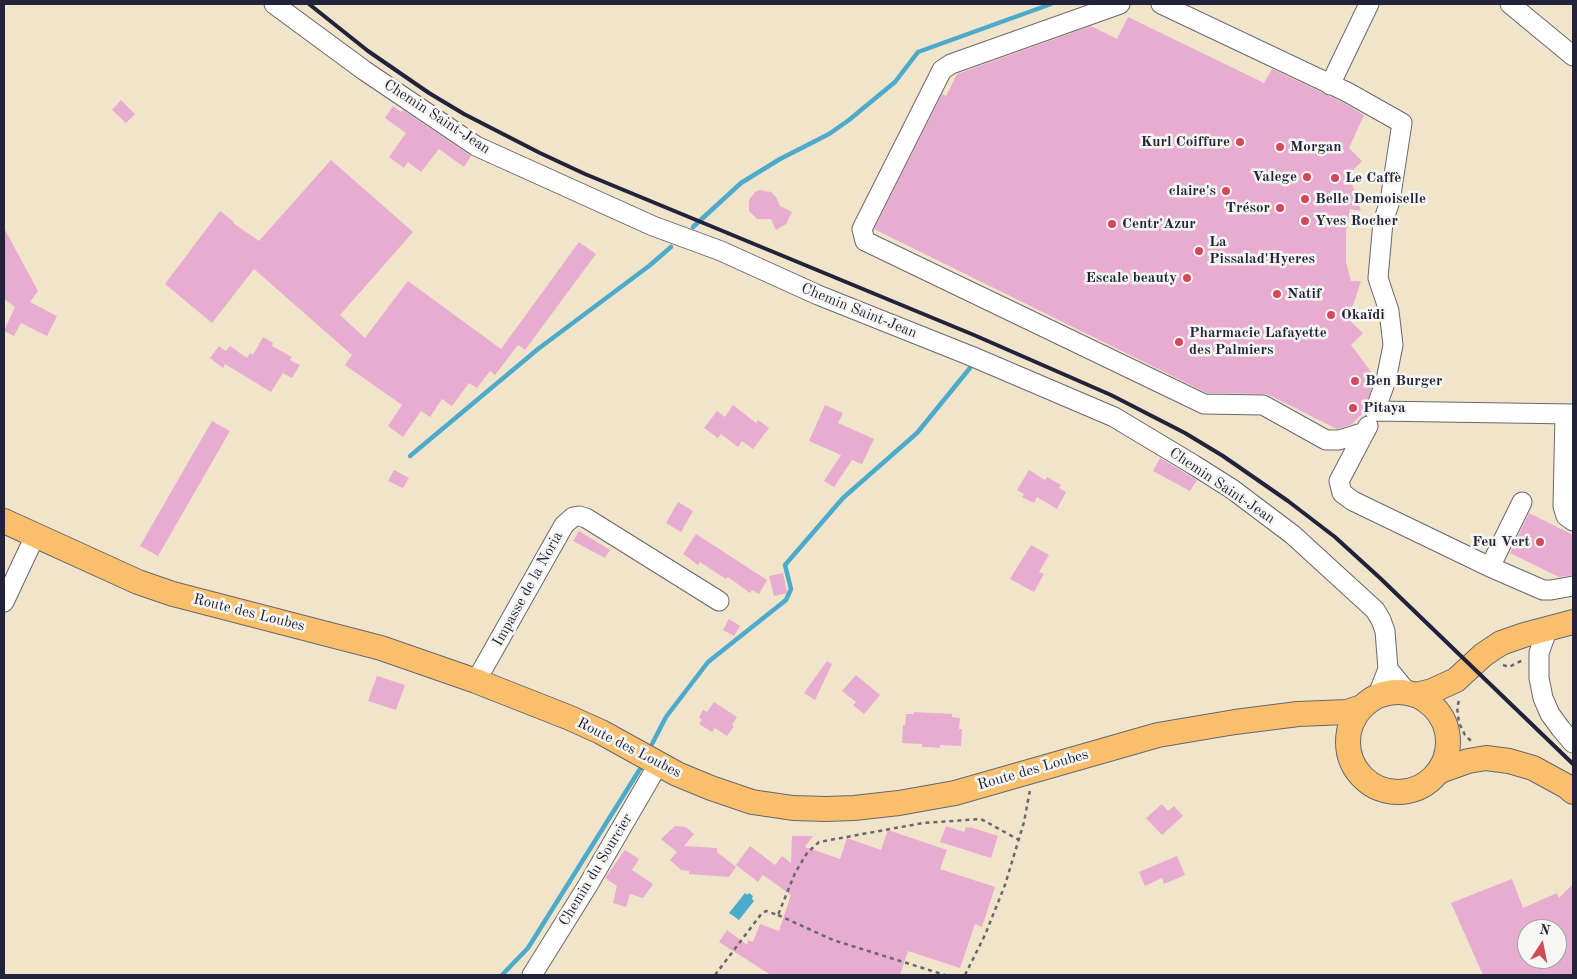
<!DOCTYPE html>
<meta charset="utf-8">
<style>
body{margin:0}
#map{position:relative;width:1577px;height:979px;overflow:hidden;background:#f0e4cb;font-family:"Old Standard TT",serif}
canvas{display:block}
.frame{position:absolute;inset:0;border:5px solid #22223b;pointer-events:none}
.north{position:absolute;left:1517px;top:919px;width:50px;height:50px;box-sizing:border-box;background:#f6f6f2;border:1px solid #a1a1a9;border-radius:50%;rotate:11deg;font-size:14px;font-weight:700;line-height:20px;text-align:center;color:#22223b}
.north::after{content:'';display:block;margin:auto;width:18px;height:22px;background:#d1495b;clip-path:polygon(50% 0,100% 100%,50% 72%,0 100%)}
</style>
<div id="map">
<canvas width="1577" height="979"></canvas>
<div class="frame"></div>
<div class="north">N</div>
</div>
<script>
const ctx = document.querySelector('canvas').getContext('2d');
ctx.lineJoin = 'round';
function paint(path, color) { ctx.fillStyle = color; ctx.fill(path, 'evenodd'); }
const toPath = rows => new Path2D(rows.map(r => 'M' + r).join(''));
function strokePath(path, color, width, dash) { ctx.strokeStyle = color; ctx.lineWidth = width; ctx.lineCap = dash ? 'butt' : 'round'; ctx.setLineDash(dash || []); ctx.stroke(path); }
function drawText(font, color, halo, rows, align = 'center') {
  ctx.font = font + ' "Old Standard TT",serif'; ctx.lineWidth = 5; ctx.setLineDash([]); ctx.textBaseline = 'middle'; ctx.strokeStyle = halo; ctx.fillStyle = color; for (const [text, x, y, turn = 0] of rows) {
    ctx.save(); ctx.translate(x, y); ctx.rotate((+turn || 0) * Math.PI / 180); ctx.textAlign = isNaN(turn) ? turn : align; if (halo) ctx.strokeText(text, 0, 0); ctx.fillText(text, 0, 0); ctx.restore();
  }
}
paint(toPath([
 [745,893,747,895,749,893,753,896,752,899,754,901,739,920,729,913]
]), '#4caacb');
strokePath(toPath([
 [693,227,741,183,780,159,829,134,849,120,895,82,918,52,1051,4],
 [410,456,538,349,649,266,671,247],
 [652,744,666,717,708,662,786,600,791,589,785,565,843,498,917,433,970,368],
 [502,975,528,948,640,769]
]), '#4caacb', 4.5);
paint(toPath([
 [1128,17,1264,83,1272,69,1342,102,1364,115,1349,148,1362,161,1349,174,1361,211,1350,209,1346,232,1346,262,1351,281,1361,281,1352,308,1347,318,1363,333,1351,345,1375,377,1364,412,1352,424,1337,429,1267,394,1207,393,874,229,942,94,946,96,957,74,1091,26,1117,39],
 [121,100,135,114,126,123,112,110],
 [393,106,401,112,403,110,471,156,464,167,439,149,421,172,408,162,404,168,389,157,406,133,385,118],
 [331,160,413,232,340,315,365,338,408,281,501,349,579,242,596,254,525,350,518,345,495,375,490,371,477,388,469,383,452,406,442,399,430,417,421,411,403,437,388,426,402,405,345,365,352,355,254,269,212,323,165,284,220,211,234,222,233,223,259,241],
 [760,190,771,192,776,197,780,206,792,212,786,224,776,230,771,219,757,219,749,211,749,200,755,192],
 [4,228,38,291,30,302,57,316,47,336,21,323,14,336,4,331,15,307,4,299],
 [263,337,273,343,272,346,292,357,290,360,300,365,292,378,283,373,271,392,225,364,223,368,210,358,219,346,226,351,230,346,247,358,250,353,253,355],
 [733,405,756,423,758,420,769,428,753,449,742,441,738,447,721,434,718,438,704,428,717,411,725,417],
 [825,405,843,413,838,423,874,439,862,464,852,460,834,487,824,481,841,455,809,441],
 [212,421,230,431,158,556,140,546],
 [1160,458,1197,480,1190,491,1153,471],
 [394,470,409,478,403,488,388,481],
 [1029,470,1045,480,1047,477,1061,485,1059,488,1066,492,1057,509,1037,497,1034,503,1022,497,1024,494,1017,490],
 [678,502,693,511,681,532,666,523],
 [1529,513,1573,535,1573,575,1559,577,1510,553],
 [579,531,610,550,605,558,573,541],
 [696,534,767,580,759,594,752,590,750,593,728,577,726,579,700,562,698,565,683,554],
 [1031,545,1049,555,1039,572,1044,574,1034,592,1010,579],
 [783,573,787,593,774,596,769,576],
 [729,619,740,626,734,636,723,630],
 [827,661,832,664,815,700,804,693],
 [856,675,880,695,864,714,853,705,856,702,842,691],
 [377,676,405,685,396,710,368,701],
 [714,702,737,717,732,725,734,726,727,736,715,728,712,732,699,724,702,720,699,717,703,710,707,712],
 [914,712,952,714,952,717,960,718,959,729,962,729,961,746,940,745,940,748,931,747,922,747,922,744,902,743,903,725,905,725,906,714,914,714],
 [1162,804,1168,811,1174,806,1183,816,1162,835,1146,818],
 [675,826,686,827,694,834,684,846,717,848,717,852,736,867,729,877,689,874,689,871,681,870,670,860,677,852,661,839],
 [946,826,964,832,966,827,970,828,970,827,998,836,991,858,940,842],
 [888,830,947,850,940,869,995,887,982,927,975,924,960,968,908,951,900,975,771,975,719,942,727,930,747,945,748,940,753,942,760,924,779,931,791,895,763,875,758,882,736,865,750,846,775,865,782,856,791,863,792,836,813,836,805,847,840,859,847,838,881,850],
 [625,850,639,859,632,870,653,884,643,898,630,894,626,907,613,903,617,886,605,878],
 [1177,856,1185,875,1164,884,1162,878,1145,886,1139,872],
 [1512,879,1523,908,1557,893,1559,898,1573,884,1573,975,1483,975,1451,903],
 [1527,929,1557,929,1557,959,1527,959]
]), '#e7acd0');
const minor = toPath([
 [274,4,365,71,476,146,653,226,721,251,818,295,971,356,1114,417,1194,465,1232,489,1293,535,1375,610,1381,620,1385,631,1388,669,1377,697],
 [1120,4,951,64,942,70,862,229,865,241,1204,404,1263,405,1326,440,1339,440,1365,432],
 [1161,4,1347,92,1402,123,1390,201,1383,222,1378,278,1389,311,1393,345,1386,380,1375,411,1573,414],
 [1510,4,1573,56],
 [1330,85,1369,4],
 [1565,414,1563,506,1566,516,1573,521],
 [1368,426,1339,481,1342,493,1353,501,1490,567,1543,590,1551,590,1573,586],
 [1490,567,1522,502],
 [4,602,35,536],
 [1548,628,1539,653,1539,678,1543,698,1550,714,1561,729,1573,743],
 [1388,669,1407,692],
 [476,681,564,525,573,517,579,516,586,518,719,601],
 [532,975,588,885,659,763]
]);
const major = toPath([
 [4,521,138,582,173,594,381,648,476,681,570,718,601,732,677,774,711,788,752,802,793,808,826,809,854,808,899,803,955,793,1158,735,1235,722,1298,714,1347,712,1362,707],
 '1348 742a50 50 0 1 1 100 0a50 50 0 1 1-100 0Z',
 [1416,695,1432,691,1456,680,1483,655,1501,643,1524,635,1573,622],
 [1440,771,1468,761,1486,758,1509,761,1533,768,1566,786,1573,792]
]);
strokePath(minor, '#6a666d', 21);
strokePath(major, '#6a666d', 26);
strokePath(toPath([
 [1503,665,1509,667,1523,660],
 [1459,701,1457,707,1459,723,1465,735,1471,741],
 [778,915,833,940,945,975],
 [715,975,762,913,766,911,778,915,795,873,807,853,819,842,923,823,981,819,1019,840],
 [965,975,985,935,1005,885,1024,822,1030,790]
]), '#6a666d', 2.5, [4, 4]);
strokePath(minor, '#fff', 19);
strokePath(major, '#f9bf6c', 24);
strokePath(toPath([
 [309,4,368,51,429,93,464,114,540,153,585,174,974,335,1111,395,1185,433,1223,456,1288,501,1335,537,1380,578,1573,764]
]), '#22223b', 4);
for (const [x, y, r, color] of [
 [1240,142,5,"#d1495b"],
 [1280,147,5,"#d1495b"],
 [1307,177,5,"#d1495b"],
 [1335,178,5,"#d1495b"],
 [1226,191,5,"#d1495b"],
 [1305,199,5,"#d1495b"],
 [1280,208,5,"#d1495b"],
 [1305,221,5,"#d1495b"],
 [1112,224,5,"#d1495b"],
 [1199,251,5,"#d1495b"],
 [1187,278,5,"#d1495b"],
 [1277,294,5,"#d1495b"],
 [1331,315,5,"#d1495b"],
 [1179,342,5,"#d1495b"],
 [1355,381,5,"#d1495b"],
 [1353,408,5,"#d1495b"],
 [1540,542,5,"#d1495b"]
]) { const dot = new Path2D(); dot.arc(x, y, r, 0, 2 * Math.PI); ctx.fillStyle = color; ctx.fill(dot); strokePath(dot, '#f6f6f2', 2); }
drawText('15px', '#22223b', '#f6f6f2', [
 ["Chemin Saint-Jean",437,117,33],
 ["Chemin Saint-Jean",859,311,22],
 ["Chemin Saint-Jean",1222,486,34],
 ["Impasse de la Noria",528,589,-61],
 ["Route des Loubes",249,613,14],
 ["Route des Loubes",629,748,27],
 ["Route des Loubes",1033,770,-16],
 ["Chemin du Sourcier",596,870,-59]
]);
drawText('bold 15px', '#22223b', '#f6f6f2', [
 ["Kurl Coiffure",1230,142,"right"],
 ["Morgan",1290,147],
 ["Valege",1297,177,"right"],
 ["Le Caffè",1345,178],
 ["claire's",1216,191,"right"],
 ["Belle Demoiselle",1315,199],
 ["Trésor",1270,208,"right"],
 ["Yves Rocher",1315,221],
 ["Centr'Azur",1122,224],
 ["La",1209,242],
 ["Pissalad'Hyeres",1209,259],
 ["Escale beauty",1177,278,"right"],
 ["Natif",1287,294],
 ["Okaïdi",1341,315],
 ["Pharmacie Lafayette",1189,333],
 ["des Palmiers",1189,350],
 ["Ben Burger",1365,381],
 ["Pitaya",1363,408],
 ["Feu Vert",1530,542,"right"]
], 'left');
</script>
